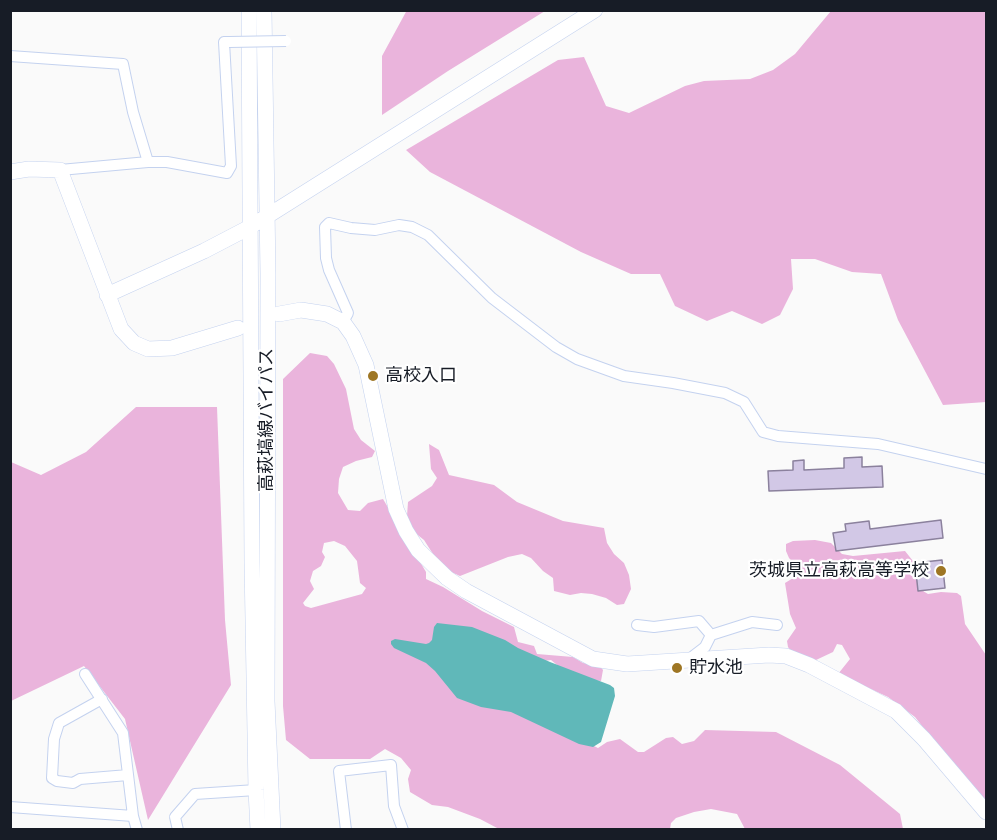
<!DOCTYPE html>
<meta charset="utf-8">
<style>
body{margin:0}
#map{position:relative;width:997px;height:840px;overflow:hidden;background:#fafafa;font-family:"Source Serif 4",serif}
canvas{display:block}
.frame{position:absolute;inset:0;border:12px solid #171c26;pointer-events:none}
</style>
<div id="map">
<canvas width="997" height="840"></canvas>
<div class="frame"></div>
</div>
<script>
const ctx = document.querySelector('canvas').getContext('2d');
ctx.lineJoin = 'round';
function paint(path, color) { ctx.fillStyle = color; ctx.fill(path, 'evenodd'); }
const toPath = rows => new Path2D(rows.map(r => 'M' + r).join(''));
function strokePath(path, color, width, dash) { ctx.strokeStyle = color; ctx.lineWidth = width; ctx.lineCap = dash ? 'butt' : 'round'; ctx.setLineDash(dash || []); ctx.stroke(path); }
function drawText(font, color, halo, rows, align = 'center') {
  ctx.font = font + ' "Source Serif 4","Noto Sans JP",serif'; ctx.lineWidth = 4.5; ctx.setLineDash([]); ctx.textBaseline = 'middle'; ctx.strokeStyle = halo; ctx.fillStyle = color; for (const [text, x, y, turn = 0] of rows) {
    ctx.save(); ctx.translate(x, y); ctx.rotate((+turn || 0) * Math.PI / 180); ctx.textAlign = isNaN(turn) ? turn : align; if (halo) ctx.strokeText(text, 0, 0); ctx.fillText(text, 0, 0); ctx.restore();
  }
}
paint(toPath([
 [407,10,545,10,545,11,448,71,382,115,382,56],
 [831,11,986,11,986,402,943,405,898,320,881,274,852,272,815,259,791,259,793,289,780,315,762,324,732,311,707,321,675,306,660,274,631,274,581,252,430,172,406,150,558,60,584,57,606,106,629,113,685,86,704,81,750,79,773,70,795,54],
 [310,353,327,356,334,364,346,389,354,429,361,440,375,451,372,457,356,461,343,467,339,479,338,493,348,510,360,511,368,503,383,499,426,572,426,579,443,587,482,611,514,627,518,642,534,646,537,654,573,657,583,663,599,665,603,670,601,681,574,679,551,660,544,661,592,745,598,748,607,742,620,739,638,752,644,752,666,738,673,737,682,744,694,741,705,730,776,732,840,765,900,814,903,829,745,829,737,814,711,809,694,812,676,818,671,823,670,829,499,829,480,819,448,807,432,805,410,792,408,779,411,770,401,758,385,749,370,759,310,759,286,740,283,706,283,379],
 [334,541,345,546,357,561,360,583,366,588,362,594,311,608,305,606,303,603,314,589,310,581,313,571,321,566,325,557,322,552,324,543],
 [136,407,217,407,225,620,231,685,148,820,125,719,84,666,11,701,11,462,41,475,86,452],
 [429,444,439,450,449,475,494,485,517,502,563,521,604,528,607,543,614,554,624,563,629,575,631,589,624,604,617,605,606,598,592,594,581,593,570,595,554,591,553,578,543,571,531,558,522,554,508,557,460,576,442,568,424,540,414,532,407,516,408,502,432,486,437,478,431,469],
 [815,540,831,543,842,554,853,556,905,551,917,566,923,591,928,594,941,592,957,593,961,596,965,624,986,655,986,802,952,764,915,717,888,697,838,674,850,659,842,645,837,644,833,652,816,660,808,660,793,654,788,647,787,641,796,628,790,614,785,583,798,575,799,569,789,558,786,551,786,544,793,541]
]), '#eab4dc');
paint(toPath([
 [437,623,472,627,505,640,518,648,550,662,610,685,614,688,615,696,601,742,593,747,579,744,511,712,481,707,457,698,435,671,426,663,394,648,391,644,391,641,395,639,426,644,429,643,432,640,434,627]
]), '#60b8b9');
const building = toPath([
 [862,457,862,467,882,466,883,487,769,491,768,471,793,470,793,461,804,460,804,470,844,468,844,458,862,457],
 [941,520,943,538,836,551,833,533,846,531,845,524,869,521,870,529,941,520],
 [942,560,945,588,918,591,915,563,942,560]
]);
paint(building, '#d2c8e6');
strokePath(building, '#8b819d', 1.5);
const street = toPath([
 [10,56,123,64,133,112,148,162],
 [60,170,148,162,167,162,227,173,231,166,224,42,229,42],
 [343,322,348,313,329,270,326,258,325,227,329,223,351,228,375,230,399,225,412,227,428,235,492,298,556,347,577,359,624,376,673,383,725,393,744,402,763,432,778,436,878,444,986,469],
 [637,625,654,627,699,621,711,635,752,622,777,625],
 [688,660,705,647,711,635],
 [85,674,123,733,133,816],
 [102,699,59,723,54,739,52,778,57,781,73,783,80,779,128,775],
 [10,807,133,816,137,830],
 [178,830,175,817,195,794,256,790],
 [346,830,339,771,391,765,394,806,403,830]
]);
const secondary = toPath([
 [249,10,252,563,256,790,258,830],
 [264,10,268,274,267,701,273,830],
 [10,172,29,169,60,170,121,329,134,343,148,349,172,348,238,328],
 [107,295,204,251,250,227,595,10],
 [279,314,301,310,327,314,343,322,353,336,366,365,396,509,406,531,418,550,447,578,466,591,593,659,627,664,769,655,786,656,809,665,896,711,924,739,986,812]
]);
strokePath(street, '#c4d2ef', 12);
strokePath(secondary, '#c4d2ef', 16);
strokePath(street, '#fff', 10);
strokePath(secondary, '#fff', 15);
const streetBridge = toPath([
 [229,42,286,41]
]);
strokePath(streetBridge, '#c4d2ef', 12, []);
strokePath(streetBridge, '#fff', 10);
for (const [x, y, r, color] of [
 [373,376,6,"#9e7624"],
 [941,571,6,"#9e7624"],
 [677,668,6,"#9e7624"]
]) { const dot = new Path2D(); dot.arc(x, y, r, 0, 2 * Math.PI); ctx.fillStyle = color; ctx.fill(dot); strokePath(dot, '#fff', 2); }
drawText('18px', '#171c26', '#fff', [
 ["高校入口",385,376],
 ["茨城県立高萩高等学校",929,571,"right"],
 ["貯水池",689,668]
], 'left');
drawText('18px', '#171c26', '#fff', [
 ["高萩塙線バイパス",267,420,-90]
]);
</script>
